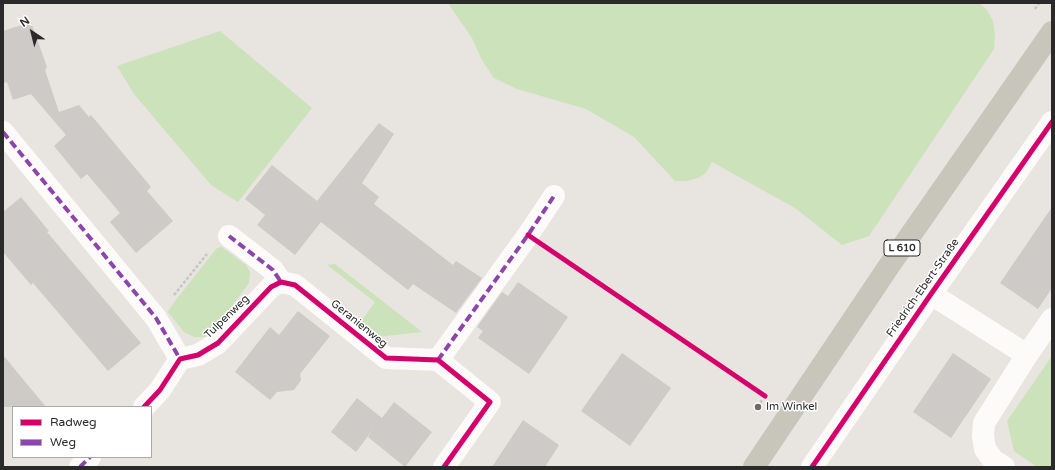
<!DOCTYPE html>
<meta charset="utf-8">
<style>
body{margin:0}
#map{position:relative;width:1055px;height:470px;overflow:hidden;background:#e8e4e0;font-family:"Varela Round",sans-serif}
canvas{display:block}
.frame{position:absolute;inset:0;border:4px solid #2a2a2a;pointer-events:none}
.legend{position:absolute;left:12px;top:406px;width:140px;height:52px;box-sizing:border-box;background:#fff;border:1px solid #aaa;margin:0;padding:5px 7px;list-style:none;font-size:12px;color:#2a2a2a}
.legend li{display:flex;align-items:center;gap:8px;height:20px}
.legend b{width:20px;border:1px solid #aaa}
.north{position:absolute;left:12px;top:12px;width:40px;height:40px;-webkit-text-stroke:3px #fff;paint-order:stroke;rotate:325deg;font-size:11px;font-weight:700;line-height:16px;text-align:center;color:#2a2a2a}
.north::after{content:'';display:block;margin:auto;width:14px;height:18px;background:#2a2a2a;clip-path:polygon(50% 0,100% 100%,50% 72%,0 100%)}
</style>
<div id="map">
<canvas width="1055" height="470"></canvas>
<div class="frame"></div>
<ul class="legend">
<li><b style="height:5px;background:#d6006c"></b>Radweg</li>
<li><b style="height:5px;background:#8e44ad"></b>Weg</li>
</ul>
<div class="north">N</div>
</div>
<script>
const ctx = document.querySelector('canvas').getContext('2d');
ctx.lineJoin = 'round';
function paint(path, color) { ctx.fillStyle = color; ctx.fill(path, 'evenodd'); }
const toPath = rows => new Path2D(rows.map(r => 'M' + r).join(''));
function strokePath(path, color, width, dash) { ctx.strokeStyle = color; ctx.lineWidth = width; ctx.lineCap = dash ? 'butt' : 'round'; ctx.setLineDash(dash || []); ctx.stroke(path); }
function drawText(font, color, halo, rows, align = 'center') {
  ctx.font = font + ' "Varela Round",sans-serif'; ctx.lineWidth = 3; ctx.setLineDash([]); ctx.textBaseline = 'middle'; ctx.strokeStyle = halo; ctx.fillStyle = color; for (const [text, x, y, turn = 0] of rows) {
    ctx.save(); ctx.translate(x, y); ctx.rotate((+turn || 0) * Math.PI / 180); ctx.textAlign = isNaN(turn) ? turn : align; if (halo) ctx.strokeText(text, 0, 0); ctx.fillText(text, 0, 0); ctx.restore();
  }
}
paint(toPath([
 [448,3,979,3,987,10,993,21,995,36,994,49,869,236,842,245,795,208,712,162,706,173,698,178,686,181,675,181,634,137,586,109,517,89,494,78,482,60,472,38],
 [220,31,312,108,238,202,211,185,134,94,117,66],
 [220,247,222,247,246,265,250,272,249,283,211,334,205,337,194,337,184,332,168,312,172,305,216,249],
 [335,264,422,332,376,337,359,324,375,302,327,265],
 [1052,356,1052,467,1037,467,1014,451,1007,421]
]), '#cbe2ba');
paint(toPath([
 [31,22,47,67,45,70,59,112,79,105,89,117,91,115,151,187,147,191,173,221,136,253,110,222,120,213,87,174,81,179,54,146,66,135,31,94,13,100,7,82,3,83,3,31],
 [379,123,394,134,362,183,379,197,374,204,453,265,456,261,482,278,456,313,413,284,408,290,321,222,295,255,257,225,265,215,245,199,272,165,317,201],
 [21,197,49,231,47,232,141,343,108,371,33,283,31,285,3,252,3,212],
 [1052,207,1052,288,1038,309,1000,283],
 [518,282,568,317,529,374,478,338,483,331,477,327,502,292,508,296],
 [298,311,330,336,300,374,301,380,294,390,277,392,270,400,235,372,270,327,279,335],
 [622,353,671,388,630,446,581,411],
 [953,353,991,379,951,438,913,412],
 [3,355,46,407,3,407],
 [357,398,382,418,394,402,432,432,405,467,368,437,374,428,356,452,331,432],
 [523,420,559,445,545,467,492,467]
]), '#cdcac7');
strokePath(toPath([
 [1035,9,1039,3],
 [174,295,207,254],
 [758,407,762,400]
]), '#c6c6c5', 2.5, [3, 2]);
strokePath(toPath([
 [3,132,156,318,180,359],
 [229,236,273,270,281,282],
 [931,294,1027,355],
 [438,360,528,235,554,196],
 [144,407,160,390,180,359,198,355,218,343,271,287,281,282,295,285,386,358,438,360,490,402,444,467],
 [80,467,90,457],
 [812,467,931,294,1052,122],
 [1004,467,993,460,985,449,983,436,984,423,1027,355,1052,319]
]), '#fcfbfa', 22);
strokePath(toPath([
 [754,467,889,266,1052,32]
]), '#c8c5ba', 22);
strokePath(toPath([
 [3,132,156,318,180,359],
 [229,236,273,270,281,282],
 [438,360,528,235,554,196],
 [80,467,90,457]
]), '#8e44ad', 4, [8, 4]);
strokePath(toPath([
 [528,235,765,396],
 [144,407,160,390,180,359,198,355,218,343,271,287,281,282,295,285,386,358,438,360,490,402,444,467],
 [812,467,931,294,1052,122]
]), '#d6006c', 5);
for (const [x, y, r, color] of [
 [758,407,4,"#6c6b6a"]
]) { const dot = new Path2D(); dot.arc(x, y, r, 0, 2 * Math.PI); ctx.fillStyle = color; ctx.fill(dot); strokePath(dot, '#fff', 1.5); }
for (const [x, y, w] of [
 [902,248,36]
]) { const box = new Path2D(); box.roundRect(x - w / 2, y - 8, w, 16, 3); ctx.fillStyle = '#fff'; ctx.fill(box); strokePath(box, '#2a2a2a', 1); }
drawText('bold 10px', '#2a2a2a', null, [
 ["L 610",902,248]
]);
drawText('11px', '#2a2a2a', '#fff', [
 ["Friedrich-Ebert-Straße",923,288,-55],
 ["Tulpenweg",227,317,-44],
 ["Geranienweg",359,324,39]
]);
drawText('11px', '#2a2a2a', '#fff', [
 ["Im Winkel",766,407]
], 'left');
</script>
